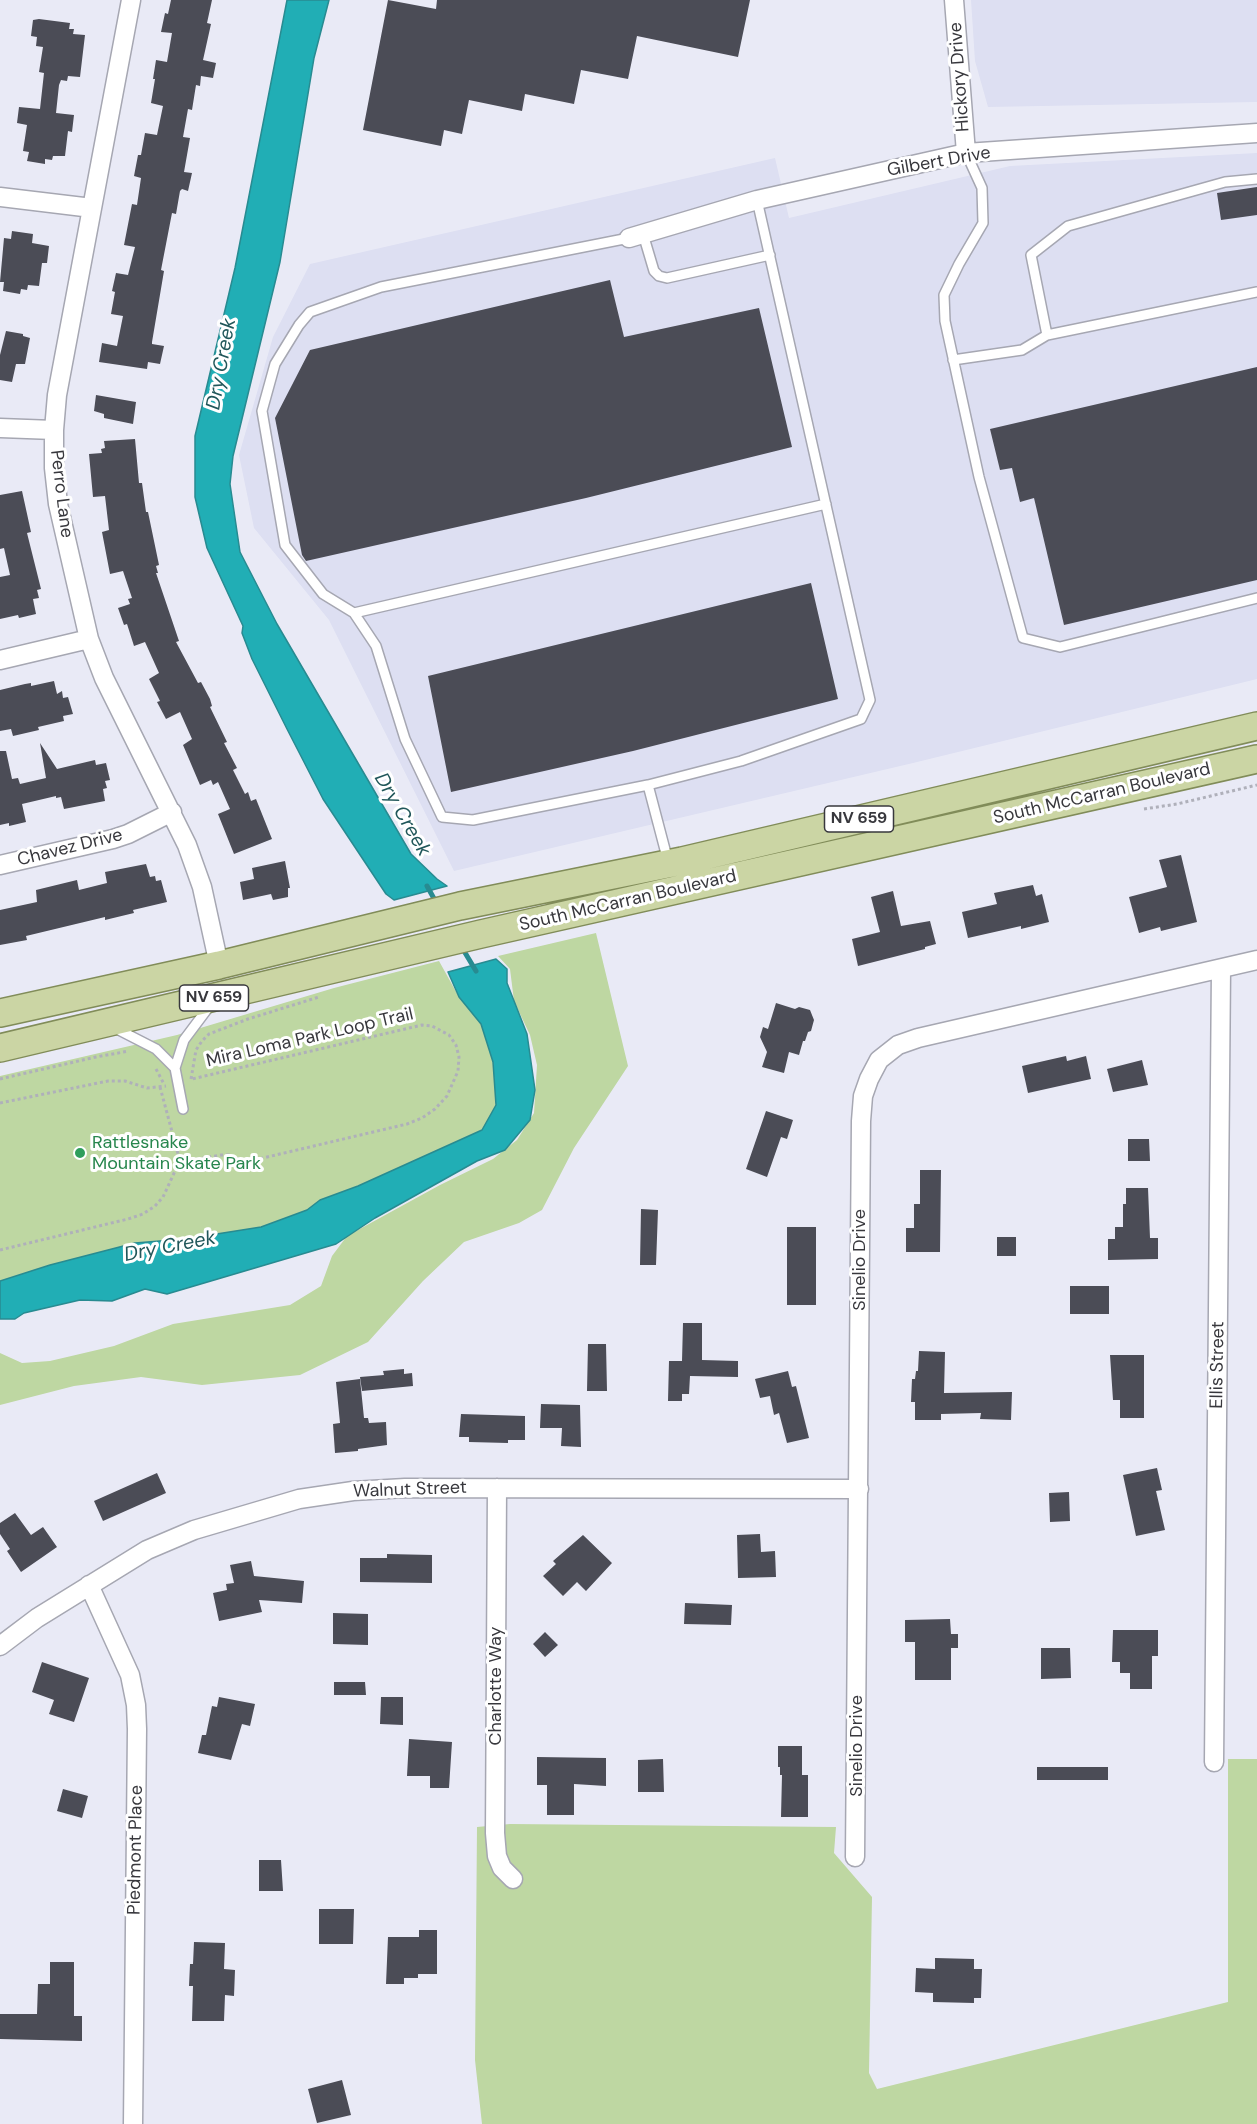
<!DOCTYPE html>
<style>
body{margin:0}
canvas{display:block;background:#e9eaf6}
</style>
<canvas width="1257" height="2124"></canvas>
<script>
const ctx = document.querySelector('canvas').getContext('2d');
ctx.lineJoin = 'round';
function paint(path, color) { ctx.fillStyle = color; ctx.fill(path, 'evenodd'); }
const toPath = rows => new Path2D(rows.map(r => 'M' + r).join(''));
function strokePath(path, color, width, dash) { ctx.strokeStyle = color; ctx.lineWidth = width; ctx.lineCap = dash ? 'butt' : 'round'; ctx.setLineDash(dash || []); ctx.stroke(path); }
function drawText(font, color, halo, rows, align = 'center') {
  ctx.font = font + ' "DM Sans",sans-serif'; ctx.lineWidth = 6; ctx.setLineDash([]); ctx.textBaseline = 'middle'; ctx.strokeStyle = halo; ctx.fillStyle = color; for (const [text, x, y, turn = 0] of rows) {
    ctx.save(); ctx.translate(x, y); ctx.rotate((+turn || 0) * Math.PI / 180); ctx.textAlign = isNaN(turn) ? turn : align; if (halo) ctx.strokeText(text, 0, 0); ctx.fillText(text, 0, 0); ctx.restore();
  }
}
paint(toPath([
 [971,0,1257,0,1257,102,988,107,975,61],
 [1257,153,1257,679,913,763,454,871,329,620,254,528,239,455,273,337,310,264,775,158,789,218,1010,166]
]), '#dddff2');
paint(toPath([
 [596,933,628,1066,574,1148,542,1210,519,1223,464,1242,423,1281,368,1342,300,1375,202,1385,141,1377,74,1386,0,1405,0,1353,22,1363,50,1361,114,1346,173,1324,290,1305,321,1286,332,1256,347,1236,440,1185,493,1159,517,1140,534,1113,537,1065,530,1035,514,1001,510,969,498,956],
 [439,961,459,997,481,1024,493,1062,496,1105,482,1130,276,1229,0,1288,0,1076,177,1035,334,988],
 [1228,1759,1257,1759,1257,2124,482,2124,475,2060,477,1827,510,1824,836,1827,834,1853,872,1897,869,2073,877,2089,1228,2002]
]), '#bed7a2');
const water = toPath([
 [287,0,329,0,314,58,280,262,233,456,230,484,240,552,277,624,411,854,437,879,447,886,394,900,386,894,323,799,287,729,252,659,242,633,243,626,207,548,195,497,195,436,235,268,287,0],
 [496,959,507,969,507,983,527,1034,535,1090,530,1120,505,1150,477,1161,375,1218,336,1244,167,1294,145,1289,112,1301,80,1300,24,1313,15,1319,0,1319,0,1281,50,1265,135,1243,185,1239,261,1227,307,1210,320,1200,358,1186,482,1130,496,1105,493,1062,481,1024,459,997,448,972,496,959]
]);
paint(water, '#21aeb5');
strokePath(water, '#288b91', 1.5);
strokePath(toPath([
 [427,886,437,904],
 [461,946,476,971]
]), '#288b91', 5);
paint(toPath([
 [171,0,212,0,207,23,211,24,203,60,216,63,213,78,201,76,200,86,196,85,192,110,188,109,183,137,190,138,184,172,192,173,188,191,182,189,180,191,176,214,172,213,161,270,164,271,152,342,152,344,164,346,160,364,148,362,147,369,99,362,102,343,117,346,123,316,111,314,115,292,112,291,116,273,128,275,135,247,124,245,132,204,137,205,141,178,134,176,138,155,141,155,145,133,157,135,163,106,151,103,155,79,153,79,156,60,167,62,172,33,161,32,165,13,168,14],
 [388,0,436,9,437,0,750,0,738,57,637,36,628,79,581,70,574,104,525,94,522,111,469,100,462,134,444,130,441,146,363,130],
 [39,19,70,23,69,29,74,29,73,34,85,35,80,77,68,76,67,81,61,80,59,85,56,113,74,115,72,132,68,131,65,156,53,156,52,160,45,159,45,164,27,161,29,152,23,151,27,125,17,123,19,107,40,109,44,73,39,72,43,47,36,46,37,37,31,36,33,20],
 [1257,187,1257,215,1221,220,1217,193],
 [12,231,33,234,32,243,49,246,47,263,42,263,39,286,28,285,27,290,21,289,20,294,3,291,4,282,0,282,4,238,11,239],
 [610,280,624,337,759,308,792,447,586,498,306,561,302,555,275,418,310,350],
 [6,331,23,334,23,336,30,338,25,364,16,364,12,382,0,380,0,355],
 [1257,367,1257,580,1064,625,1034,498,1020,502,1012,468,1000,470,990,429],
 [96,395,136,402,133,424,104,418,104,414,94,411],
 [135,439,139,483,142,483,146,512,148,512,159,565,156,566,158,573,156,573,179,641,176,642,198,683,201,682,210,699,212,706,210,707,227,742,224,743,237,768,233,770,245,794,248,792,251,801,256,799,272,839,234,854,218,814,230,809,218,782,213,785,211,780,200,785,183,745,192,739,180,712,166,719,157,702,160,701,149,679,159,673,145,642,134,646,127,624,124,625,118,608,130,604,128,599,132,598,123,571,110,574,102,532,109,530,105,496,93,497,89,454,102,453,101,449,105,448,104,441],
 [22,491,31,532,27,533,41,589,37,590,39,598,33,599,36,614,19,618,18,615,0,619,0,577,10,575,4,548,0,549,0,495],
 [811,583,838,699,633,751,451,792,428,676],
 [54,681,57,694,62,691,63,698,68,697,73,714,63,716,64,721,38,727,39,730,13,736,11,729,0,731,0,690,25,684,31,683,31,686],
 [40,743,57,769,95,760,96,765,106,763,110,780,105,781,107,788,103,789,105,801,64,809,61,797,56,798,56,796,22,804,26,822,9,826,9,823,0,825,0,751,6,751,12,779,18,778,20,784,46,778],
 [1181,855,1197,922,1161,931,1160,927,1139,933,1129,897,1167,887,1159,860],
 [285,861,290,888,288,888,288,897,273,900,271,894,243,900,240,882,254,879,252,868],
 [146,864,150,877,155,876,156,881,161,880,167,902,133,910,134,913,105,920,105,917,26,936,27,940,0,945,0,910,37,902,36,890,77,880,79,890,107,883,105,872],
 [1033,885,1036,896,1042,894,1049,922,1021,929,1021,926,968,938,962,912,997,904,994,893],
 [893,891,901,926,930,921,936,944,925,947,925,949,858,966,852,939,880,932,871,897],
 [776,1003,795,1009,799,1007,810,1010,814,1020,811,1031,808,1032,805,1041,803,1041,799,1055,789,1052,784,1073,762,1067,767,1052,760,1037,763,1027,768,1029],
 [1066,1056,1067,1061,1086,1056,1091,1079,1028,1093,1022,1066],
 [1142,1060,1148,1085,1113,1092,1107,1069],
 [766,1111,793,1120,787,1139,781,1137,767,1177,746,1169],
 [1128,1139,1149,1139,1150,1161,1128,1161],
 [920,1170,941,1170,940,1252,906,1252,906,1228,914,1228,914,1204,920,1204],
 [1126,1188,1148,1188,1150,1238,1158,1238,1158,1259,1108,1260,1108,1239,1115,1239,1115,1227,1123,1227,1123,1204,1126,1204],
 [641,1209,658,1210,656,1265,640,1265],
 [787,1227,816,1227,816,1305,787,1305],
 [997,1237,1016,1237,1016,1256,997,1256],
 [1070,1286,1109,1286,1109,1314,1070,1314],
 [683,1323,702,1323,702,1360,738,1361,738,1377,690,1376,689,1394,682,1394,682,1401,668,1401,669,1361,682,1361],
 [588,1344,606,1344,607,1391,587,1391],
 [919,1351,945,1352,944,1393,1012,1392,1011,1420,980,1419,981,1413,941,1414,941,1420,915,1420,915,1402,911,1402,912,1379,915,1379,916,1371,918,1371],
 [1110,1355,1144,1355,1144,1418,1120,1418,1120,1400,1113,1400],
 [404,1369,404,1374,412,1373,413,1386,362,1391,360,1377,384,1375,383,1371],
 [788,1371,792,1387,796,1386,809,1438,787,1443,779,1413,774,1415,770,1396,760,1398,755,1379],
 [360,1379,364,1418,368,1418,369,1423,386,1422,387,1445,358,1449,358,1451,335,1453,333,1424,340,1423,336,1382],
 [541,1404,580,1405,581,1447,561,1446,562,1428,540,1428],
 [461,1414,525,1416,525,1440,508,1440,508,1443,469,1442,469,1437,459,1437],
 [1157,1468,1162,1490,1156,1491,1165,1530,1136,1536,1123,1475],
 [157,1473,166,1493,103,1521,94,1501],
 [1069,1492,1070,1521,1050,1522,1049,1493],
 [15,1513,31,1535,43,1527,57,1547,21,1572,7,1551,10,1549,0,1534,0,1523],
 [760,1534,761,1552,775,1551,776,1577,738,1578,737,1535],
 [583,1535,612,1563,586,1591,577,1582,563,1596,543,1576,556,1564,553,1561],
 [387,1554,432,1555,432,1583,360,1582,360,1558,387,1558],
 [251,1561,254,1576,304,1581,302,1603,259,1600,262,1612,219,1621,213,1593,227,1590,226,1584,234,1583,230,1565],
 [685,1603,732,1605,731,1625,684,1624],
 [333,1613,368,1614,368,1645,333,1644],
 [950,1619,951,1634,958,1634,958,1648,951,1648,951,1680,915,1680,915,1642,905,1642,905,1620],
 [1113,1630,1158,1630,1158,1656,1152,1656,1152,1689,1130,1689,1130,1673,1120,1673,1120,1662,1112,1662],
 [545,1632,558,1645,545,1657,533,1644],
 [1041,1648,1070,1648,1071,1678,1041,1679],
 [42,1662,89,1678,74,1722,49,1714,54,1700,32,1692],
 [334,1682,365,1682,366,1695,334,1695],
 [219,1697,255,1704,250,1726,242,1724,231,1760,198,1753,202,1735,206,1735,212,1706,217,1707],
 [381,1697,403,1697,403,1725,380,1724],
 [409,1739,452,1742,449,1788,430,1788,430,1776,407,1776],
 [778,1746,802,1746,802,1775,808,1775,808,1817,781,1817,782,1775,780,1775,780,1767,778,1767],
 [537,1757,606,1758,606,1786,574,1784,574,1815,547,1815,547,1785,537,1785],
 [663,1759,664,1792,638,1792,638,1760],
 [1037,1767,1108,1767,1108,1780,1037,1780],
 [63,1789,88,1796,82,1818,57,1811],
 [259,1860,281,1860,283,1891,259,1891],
 [319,1909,354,1909,353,1944,319,1944],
 [419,1930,437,1930,437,1974,418,1974,418,1978,404,1978,404,1984,386,1984,388,1937,419,1937],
 [194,1942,225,1943,224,1969,235,1970,234,1996,225,1995,224,2021,192,2021,193,1986,189,1986,190,1964,193,1964],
 [935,1958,974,1959,974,1969,982,1969,981,1998,974,1998,974,2003,933,2002,933,1993,915,1992,916,1968,935,1969],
 [50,1962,74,1962,74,2016,82,2016,82,2041,0,2039,0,2014,37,2014,38,1984,50,1984],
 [342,2080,351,2115,317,2123,308,2089]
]), '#4b4c56');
const lane = toPath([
 [966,153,982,188,983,223,959,264,944,295,945,321,979,477,1023,638,1060,647,1257,598],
 [643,234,654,271,659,276,667,278,770,255],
 [629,238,381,287,310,312,299,325,275,364,262,411,285,545,323,594,354,613,376,646,405,739,442,817,473,820,648,785],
 [1047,335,1257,292],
 [953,360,1022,350,1047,335,1031,255,1068,226,1225,182,1257,179],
 [354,613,826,504],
 [668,861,648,785,741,761,861,719,870,700,757,200],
 [115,1028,156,1049,175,1068],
 [183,1109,175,1068,184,1040,211,1004]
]);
const street = toPath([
 [131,0,57,395,54,430,54,468,58,504,89,639,104,678,187,845,202,887,219,965],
 [954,0,966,153],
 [0,197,92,208],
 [629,238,757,200,966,153,1257,133],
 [0,428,54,430],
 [0,660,89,639],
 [0,865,113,839,128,834,172,812],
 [497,1488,495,1833,497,1856,502,1868,513,1879],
 [89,1585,130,1675,136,1705,137,1729,133,2124],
 [0,1646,37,1618,147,1550,194,1530,299,1499,353,1491,405,1488,859,1489],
 [1214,1762,1221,969],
 [855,1857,861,1121,863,1096,869,1079,879,1060,898,1045,918,1038,1257,960]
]);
const primary = toPath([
 [0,1013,219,965,460,906,682,861,1257,726],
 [0,1048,481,934,1257,759]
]);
strokePath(lane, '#a6a7b2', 12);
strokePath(street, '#a6a7b2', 21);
strokePath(primary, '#818c59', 30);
strokePath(toPath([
 [1144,809,1177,804,1257,785],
 [156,1069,164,1084],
 [0,1079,96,1057,129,1051],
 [191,1079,196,1050,202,1041,209,1034,248,1019,319,997],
 [160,1087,181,1165],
 [0,1103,108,1081,125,1081,147,1088,166,1086],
 [0,1250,128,1219,143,1214,155,1206,163,1197,176,1169,183,1163,193,1160,221,1155,229,1155,246,1162,407,1124,422,1118,435,1109,447,1096,458,1071,459,1057,456,1045,449,1035,432,1026,422,1025,192,1079]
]), '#afb0ba', 3, [3, 3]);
strokePath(lane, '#fff', 9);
strokePath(street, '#fff', 18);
strokePath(primary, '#cbd5a4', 27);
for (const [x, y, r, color] of [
 [80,1153,6,"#2e9e5b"]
]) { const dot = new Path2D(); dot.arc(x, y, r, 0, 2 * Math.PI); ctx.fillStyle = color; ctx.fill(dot); strokePath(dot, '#fff', 2); }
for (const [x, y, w] of [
 [859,819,69],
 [214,998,69]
]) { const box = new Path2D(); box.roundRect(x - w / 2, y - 13, w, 26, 4.5); ctx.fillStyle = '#fff'; ctx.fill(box); strokePath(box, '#38383d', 1.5); }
drawText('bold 16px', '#38383d', null, [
 ["NV 659",859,819],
 ["NV 659",214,998]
]);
drawText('18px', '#38383d', '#fff', [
 ["Hickory Drive",960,77,-94],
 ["Gilbert Drive",939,162,-10],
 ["Perro Lane",61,494,83],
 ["South McCarran Boulevard",1102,794,-13],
 ["Chavez Drive",70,848,-14],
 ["South McCarran Boulevard",628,901,-13],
 ["Mira Loma Park Loop Trail",310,1038,-13],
 ["Sinelio Drive",860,1260,-90],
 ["Ellis Street",1218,1365,-89],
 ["Walnut Street",410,1490,-2],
 ["Charlotte Way",496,1686,-90],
 ["Sinelio Drive",857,1746,-90],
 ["Piedmont Place",136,1850,-89]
]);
drawText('18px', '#27864d', '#fff', [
 ["Rattlesnake",92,1143],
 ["Mountain Skate Park",92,1164]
], 'left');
drawText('italic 20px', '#21575a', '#fff', [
 ["Dry Creek",222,364,-80],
 ["Dry Creek",402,815,60],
 ["Dry Creek",170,1247,-11]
]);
</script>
